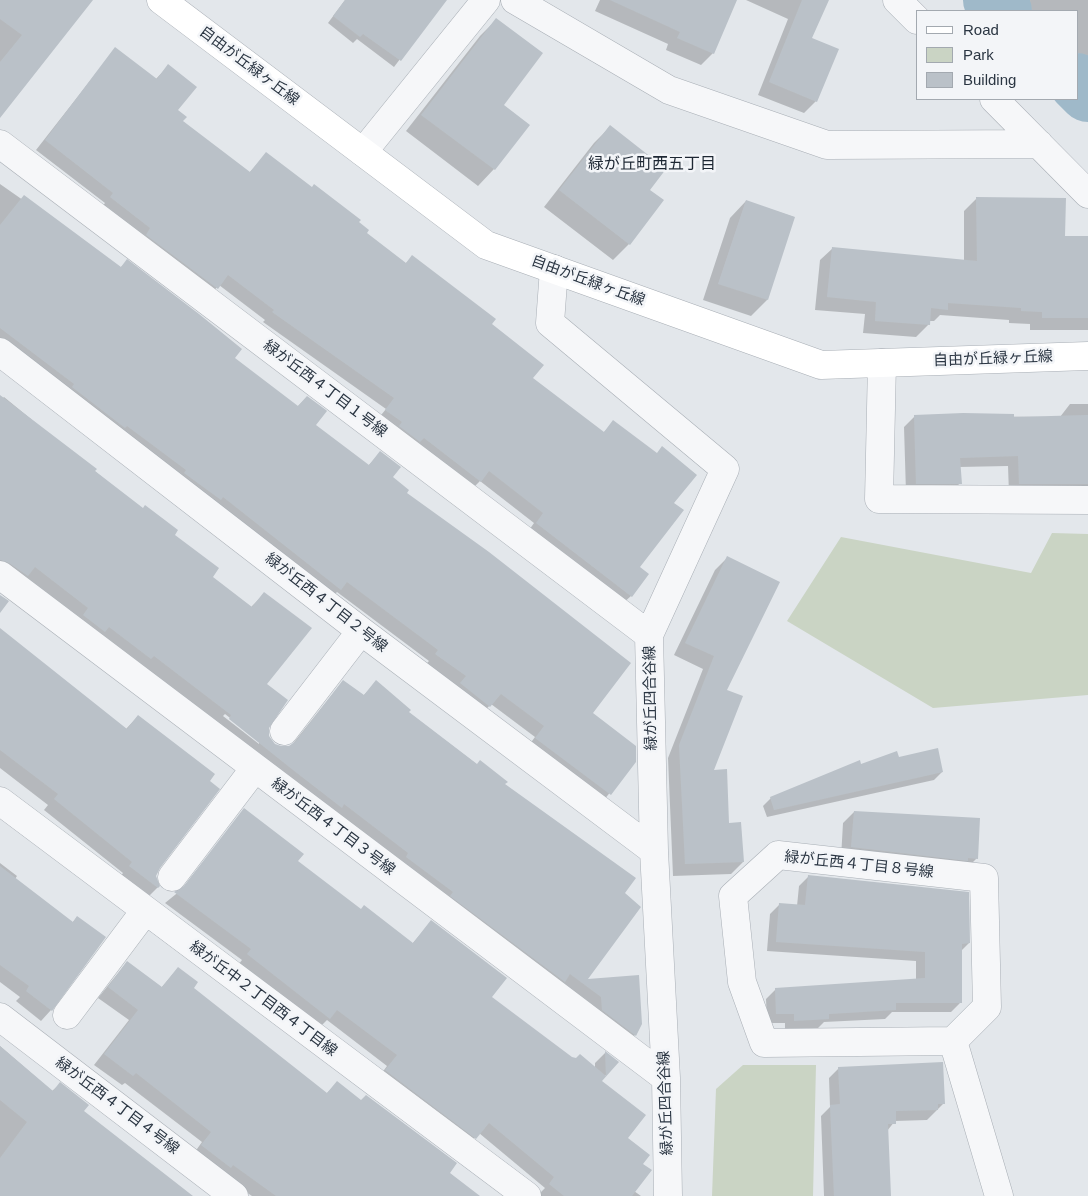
<!DOCTYPE html>
<meta charset="utf-8">
<style>
body{margin:0}
#map{position:relative;width:1088px;height:1196px;overflow:hidden;background:#e3e7eb;font-family:Helvetica,sans-serif}
canvas{display:block}
.legend{position:absolute;left:916px;top:10px;width:162px;height:90px;box-sizing:border-box;background:#f3f5f8;border:1px solid #a3a9b0;margin:0;padding:6px 9px;list-style:none;font-size:15px;color:#2b3643}
.legend li{display:flex;align-items:center;gap:10px;height:25px}
.legend b{width:25px;border:1px solid #a3a9b0}
</style>
<div id="map">
<canvas width="1088" height="1196"></canvas>
<ul class="legend">
<li><b style="height:6px;background:#fff"></b>Road</li>
<li><b style="height:14px;background:#cad4c4"></b>Park</li>
<li><b style="height:14px;background:#bac1c8"></b>Building</li>
</ul>
</div>
<script>
const ctx = document.querySelector('canvas').getContext('2d');
ctx.lineJoin = 'round';
function paint(path, color) { ctx.fillStyle = color; ctx.fill(path, 'evenodd'); }
const toPath = rows => new Path2D(rows.map(r => 'M' + r).join(''));
function strokePath(path, color, width, dash) { ctx.strokeStyle = color; ctx.lineWidth = width; ctx.lineCap = dash ? 'butt' : 'round'; ctx.setLineDash(dash || []); ctx.stroke(path); }
function drawText(font, color, halo, rows, align = 'center') {
  ctx.font = font + ' Helvetica,"Noto Sans JP",sans-serif'; ctx.lineWidth = 5; ctx.setLineDash([]); ctx.textBaseline = 'middle'; ctx.strokeStyle = halo; ctx.fillStyle = color; for (const [text, x, y, turn = 0] of rows) {
    ctx.save(); ctx.translate(x, y); ctx.rotate((+turn || 0) * Math.PI / 180); ctx.textAlign = isNaN(turn) ? turn : align; if (halo) ctx.strokeText(text, 0, 0); ctx.fillText(text, 0, 0); ctx.restore();
  }
}
paint(toPath([
 [1052,533,1088,534,1088,695,933,708,787,621,841,537,1031,573],
 [743,1065,816,1065,813,1196,712,1196,716,1089]
]), '#cad4c4');
paint(toPath([
 [0,0,65,0,0,116],
 [345,0,445,0,394,67,357,39,353,43,328,23],
 [600,0,736,0,713,53,701,65,666,50,668,44,595,11],
 [746,0,828,0,810,38,816,101,804,113,758,95,788,19],
 [1019,0,1088,0,1088,63,1077,52,1077,11,1031,11],
 [496,20,502,105,528,125,494,169,478,186,406,131,480,36],
 [115,49,155,80,168,66,176,110,182,121,249,173,266,154,357,222,365,233,405,264,412,257,490,325,532,379,603,433,614,422,673,503,638,567,631,596,621,605,527,533,534,523,480,481,471,490,377,420,386,409,263,322,265,320,219,285,207,298,101,208,105,203,36,150],
 [610,127,648,190,629,244,613,260,544,207,594,143],
 [0,184,120,268,127,261,233,359,297,407,307,397,314,426,368,466,380,453,391,477,591,714,635,761,600,805,526,749,535,737,491,704,479,717,426,664,429,661,337,592,330,599,0,347],
 [977,198,1064,238,1088,238,1088,330,1030,330,1030,324,1009,323,1009,320,940,315,934,321,929,321,929,324,916,337,863,333,865,314,815,310,820,260,833,248,964,261,964,211],
 [746,201,794,217,767,300,751,316,703,300,730,218],
 [4,397,173,535,211,577,251,607,264,594,267,728,268,737,274,745,281,748,291,746,343,681,363,696,376,682,408,712,504,785,623,893,585,980,637,976,635,1035,625,1045,0,574,0,401],
 [225,714,259,741,259,744,223,716],
 [1070,404,1088,404,1088,492,1009,494,1008,466,959,467,960,483,950,494,906,493,904,427,915,416,1060,417],
 [727,558,712,771,728,825,743,862,731,874,673,876,668,758,703,669,674,655,715,570],
 [0,630,126,729,138,716,158,867,155,875,159,886,147,898,120,877,123,873,44,810,48,805,0,768],
 [898,758,942,772,934,780,767,817,763,806,771,798,861,765],
 [245,809,296,861,361,910,412,944,431,922,491,998,572,1058,595,1069,595,1063,605,1053,617,1062,601,1081,626,1138,641,1164,634,1191,641,1196,541,1196,539,1194,545,1188,479,1133,465,1148,376,1081,387,1066,327,1020,319,1028,238,965,242,960,165,903,181,890],
 [854,812,977,858,966,869,841,858,843,823],
 [0,863,17,876,15,879,72,923,77,917,104,937,51,1010,41,1021,16,1001,20,997,0,982],
 [809,876,969,943,961,951,960,1003,951,1012,892,1012,885,1019,824,1022,818,1028,785,1030,785,1023,767,1023,766,999,776,989,916,980,916,961,767,951,770,914,780,904,797,906,799,886],
 [127,962,161,988,178,968,192,988,326,1094,337,1083,478,1196,252,1196,192,1156,202,1142,125,1083,122,1085,94,1065,129,1020,98,998],
 [0,1046,52,1091,60,1084,82,1112,188,1196,0,1196],
 [839,1068,944,1103,927,1120,895,1121,887,1131,890,1196,824,1196,821,1116,830,1107,829,1078]
]), '#0003');
strokePath(toPath([
 [992,0,1003,11],
 [1077,82,1088,93]
]), '#9fb9c9', 58);
paint(toPath([
 [0,0,93,0,0,118,0,62,22,35,0,19],
 [345,0,447,0,401,61,363,34,360,37,333,16],
 [610,0,737,0,714,54,677,38,680,32],
 [802,0,829,0,812,38,839,49,817,102,769,82],
 [496,18,543,53,504,105,530,125,495,170,421,115],
 [115,47,157,79,168,64,197,87,178,110,187,117,183,121,250,172,266,152,312,187,314,184,361,220,359,222,369,230,367,233,406,263,412,255,496,319,492,324,544,365,533,378,604,432,613,420,657,453,662,446,697,475,674,503,684,510,640,567,649,574,632,597,536,523,543,513,489,471,481,482,424,438,420,442,399,426,402,422,385,410,394,398,272,312,274,310,228,275,218,289,146,235,150,228,110,197,113,193,45,140],
 [610,125,666,169,650,190,664,200,630,245,559,190],
 [24,195,121,267,127,259,199,314,242,349,235,358,298,406,307,396,326,410,327,411,316,425,369,465,380,451,401,467,393,477,409,490,407,493,489,552,631,663,593,713,636,746,636,762,611,795,535,738,544,726,501,694,490,707,460,683,466,676,435,654,438,650,347,582,341,590,223,497,221,500,184,473,186,470,127,426,125,428,72,387,74,384,0,328,0,225],
 [976,197,1066,198,1065,236,1088,236,1088,318,1042,318,1042,312,1021,311,1021,308,948,303,948,310,931,308,930,325,875,321,876,302,827,297,832,247,977,261],
 [746,200,795,217,768,300,718,284],
 [0,395,97,469,95,471,143,508,145,505,178,530,175,535,219,568,213,577,252,607,264,592,312,628,267,684,288,700,269,728,269,736,275,744,281,746,289,746,296,741,343,680,364,695,376,680,411,710,409,712,477,764,480,760,508,782,505,784,636,878,625,893,641,907,588,979,639,975,642,1024,636,1036,602,1010,601,997,570,974,565,982,450,896,453,892,406,857,408,853,344,804,342,808,293,770,229,719,231,715,154,656,151,659,109,627,105,632,83,615,88,608,35,567,28,576,9,563,0,560],
 [963,413,1014,414,1014,417,1088,415,1088,484,1019,484,1018,456,960,458,962,484,916,484,914,415],
 [727,556,780,582,727,690,743,696,714,770,727,769,729,823,741,822,744,862,685,864,679,745,714,656,685,643],
 [0,595,9,601,0,613],
 [0,628,127,729,138,715,215,774,210,781,220,789,160,868,156,876,160,886,158,888,129,866,132,862,54,799,58,794,0,750],
 [938,748,943,772,774,810,770,797,860,760,861,764,897,751,899,757],
 [244,808,304,854,298,861,361,909,364,905,413,943,431,920,507,978,492,997,572,1057,576,1058,580,1054,606,1076,605,1051,619,1062,602,1081,646,1115,628,1138,650,1155,643,1164,652,1170,632,1196,564,1196,549,1184,554,1177,489,1123,476,1139,385,1070,397,1055,337,1010,330,1019,247,954,251,949,174,892,184,886],
 [854,811,980,818,978,859,968,858,968,861,851,847],
 [0,866,73,922,77,916,106,937,52,1011,26,991,29,986,0,965],
 [808,875,969,892,970,943,962,944,962,1003,896,1003,896,1010,829,1014,829,1019,794,1021,794,1014,776,1014,775,988,925,978,925,952,776,942,779,903,805,905],
 [127,961,162,987,178,967,198,982,194,988,327,1093,337,1081,361,1100,366,1095,457,1163,450,1173,480,1196,276,1196,233,1165,231,1168,201,1145,211,1132,136,1073,133,1076,104,1054,138,1010,108,987],
 [0,1046,53,1091,60,1082,89,1105,84,1111,193,1196,0,1196,0,1158,27,1122,0,1100],
 [943,1062,945,1104,938,1104,938,1110,896,1111,896,1124,888,1124,891,1196,834,1196,830,1105,840,1104,838,1067]
]), '#bac1c8');
const street = toPath([
 [515,0,669,90,827,145,1039,144],
 [897,0,917,20],
 [994,99,1088,194],
 [0,144,649,635],
 [363,152,486,0],
 [554,269,550,323,725,469,649,635,654,851,666,1078,668,1196],
 [0,352,361,631,654,851],
 [882,363,879,499,1088,500],
 [0,575,666,1078],
 [284,731,361,631],
 [0,801,527,1196],
 [778,855,984,878,987,1007,953,1041,764,1043,742,982,733,896,778,855],
 [172,877,255,768],
 [67,1015,145,911],
 [0,1017,234,1196],
 [953,1041,999,1196]
]);
const secondary = toPath([
 [161,0,486,245,821,365,1088,356]
]);
strokePath(street, '#a8aeb5', 29);
strokePath(secondary, '#a8aeb5', 29);
strokePath(street, '#f6f7f9', 28);
strokePath(secondary, '#fff', 28);
drawText('15px', '#2b3643', '#f3f5f8', [
 ["自由が丘緑ヶ丘線",249,66,37],
 ["自由が丘緑ヶ丘線",588,281,20],
 ["自由が丘緑ヶ丘線",993,359,-2],
 ["緑が丘西４丁目１号線",325,389,37],
 ["緑が丘西４丁目２号線",326,603,38],
 ["緑が丘四合谷線",651,698,-91],
 ["緑が丘西４丁目３号線",333,827,37],
 ["緑が丘西４丁目８号線",859,865,6],
 ["緑が丘中２丁目西４丁目線",263,999,37],
 ["緑が丘四合谷線",666,1103,-92],
 ["緑が丘西４丁目４号線",117,1106,37]
]);
drawText('16px', '#1d2733', '#f3f5f8', [
 ["緑が丘町西五丁目",652,165]
]);
</script>
